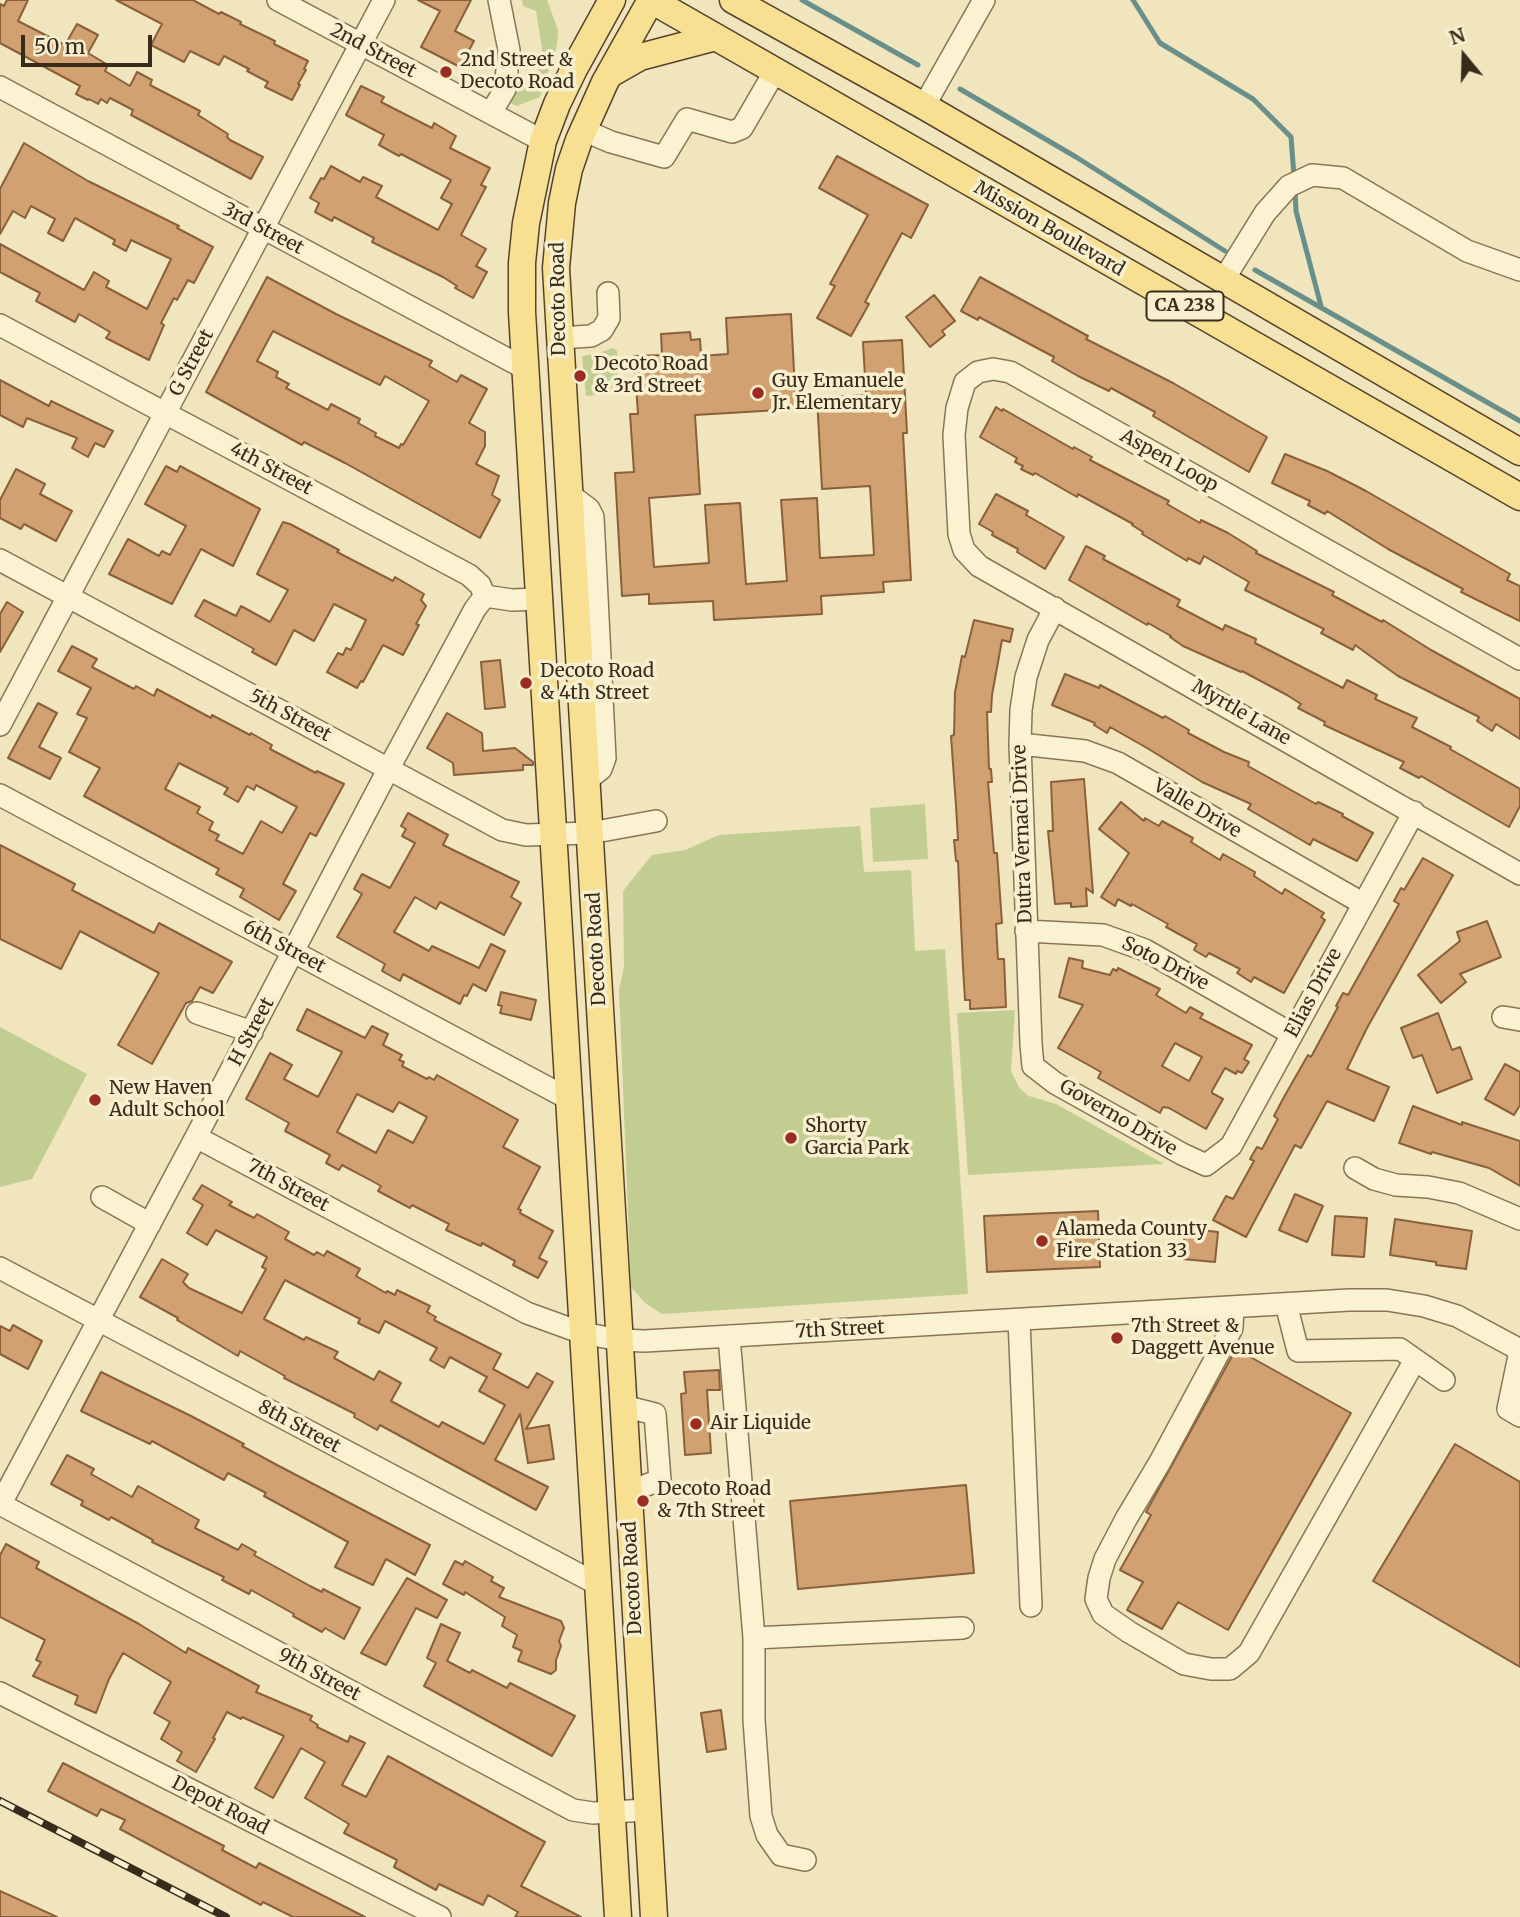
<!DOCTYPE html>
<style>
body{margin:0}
#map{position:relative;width:1520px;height:1917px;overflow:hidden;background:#f0e5bd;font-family:Merriweather,serif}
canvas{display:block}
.north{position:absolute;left:1429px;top:21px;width:70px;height:70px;-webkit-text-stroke:5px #f7efcd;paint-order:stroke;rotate:341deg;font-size:19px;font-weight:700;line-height:28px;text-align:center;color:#372b1b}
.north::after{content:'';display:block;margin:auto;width:24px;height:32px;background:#372b1b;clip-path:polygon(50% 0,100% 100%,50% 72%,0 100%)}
.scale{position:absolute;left:21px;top:35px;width:131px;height:32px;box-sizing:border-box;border:4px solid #372b1b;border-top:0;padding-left:9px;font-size:21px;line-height:24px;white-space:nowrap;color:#372b1b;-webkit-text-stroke:5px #f7efcd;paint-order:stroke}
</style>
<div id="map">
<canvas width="1520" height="1917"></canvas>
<div class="north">N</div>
<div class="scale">50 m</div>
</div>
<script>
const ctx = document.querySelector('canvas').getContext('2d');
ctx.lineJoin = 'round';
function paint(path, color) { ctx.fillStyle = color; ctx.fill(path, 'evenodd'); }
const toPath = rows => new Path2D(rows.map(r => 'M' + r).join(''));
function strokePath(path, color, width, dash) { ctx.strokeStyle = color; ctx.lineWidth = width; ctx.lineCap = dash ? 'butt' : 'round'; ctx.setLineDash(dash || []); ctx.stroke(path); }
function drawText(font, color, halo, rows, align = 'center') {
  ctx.font = font + ' Merriweather,serif'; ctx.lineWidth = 7; ctx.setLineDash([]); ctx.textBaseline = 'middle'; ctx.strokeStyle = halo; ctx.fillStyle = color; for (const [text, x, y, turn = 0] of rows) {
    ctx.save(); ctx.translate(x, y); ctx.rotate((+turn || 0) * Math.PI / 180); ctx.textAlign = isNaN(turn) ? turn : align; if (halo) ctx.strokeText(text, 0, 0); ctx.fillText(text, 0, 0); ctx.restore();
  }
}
paint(toPath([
 [522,0,547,0,558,30,557,45,540,97,517,106,508,102,522,81,534,84,541,62,542,48,536,11,523,6],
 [613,348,617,351,618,386,608,394,586,396,582,356,596,354],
 [925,804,928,859,873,862,870,808],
 [860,826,864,872,911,870,915,951,945,949,968,1294,662,1314,645,1303,631,1287,619,990,624,967,623,891,652,855,685,850,719,835],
 [1015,1010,1011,1071,1020,1089,1029,1096,1056,1104,1164,1164,968,1175,957,1013],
 [0,1027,87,1074,32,1179,0,1187]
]), '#c2ce91');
strokePath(toPath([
 [802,0,918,65],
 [1133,0,1160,43,1253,99,1291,137,1294,176],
 [960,89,1076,157,1225,251],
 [1295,190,1296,211,1321,306],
 [1255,270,1520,421]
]), '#688f89', 5);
const building = toPath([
 [7,0,28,0,18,21,65,45,77,24,98,35,88,53,108,65,105,71,130,86,137,72,152,80,150,85,200,111,198,115,228,134,227,137,230,140,263,157,251,179,131,115,133,110,110,98,107,103,101,99,98,104,89,99,88,100,76,94,80,86,0,43,0,4,4,6,7,0],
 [116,0,193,0,219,14,221,12,241,22,240,24,275,41,274,44,308,61,304,69,306,70,298,84,300,85,292,100,265,87,268,82,247,71,249,69,224,56,219,65,190,51,184,62,151,45,162,24,116,0],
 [418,0,471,0,455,31,474,41,460,67,421,47,440,11,418,0],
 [361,86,384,97,381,102,432,128,434,123,456,136,450,148,490,168,481,185,486,187,461,235,486,249,476,266,487,272,473,298,455,288,457,286,443,277,372,242,374,238,334,217,332,221,315,212,319,203,310,198,321,178,324,179,331,166,360,182,363,177,382,186,376,197,438,230,452,204,441,198,451,180,401,154,399,156,379,145,384,135,346,115,361,86],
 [24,143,88,181,179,226,177,228,213,247,194,283,188,280,177,300,174,298,161,323,164,325,149,360,106,338,110,332,79,314,75,322,36,301,40,293,0,272,0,244,84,290,94,272,109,281,106,287,147,309,171,259,131,240,126,251,113,244,115,240,75,218,63,241,48,233,55,219,31,206,25,218,13,211,0,234,0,189,24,143],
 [837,156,928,205,911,238,902,233,865,302,869,304,851,336,817,318,835,286,830,284,868,215,819,188,837,156],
 [267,277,336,314,432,361,429,366,457,382,461,375,487,389,469,423,485,432,485,446,476,464,499,476,492,495,500,500,480,538,345,463,304,442,302,445,206,392,267,277],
 [273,331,380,385,385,376,429,401,403,445,401,444,399,448,375,436,376,433,358,423,360,419,331,404,328,410,286,388,289,384,276,377,278,372,257,361,273,331],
 [980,277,1088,336,1086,339,1173,383,1267,437,1249,472,1153,416,1155,412,1111,388,1109,391,1078,376,1052,361,1054,357,979,317,978,320,961,311,980,277],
 [934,295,955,321,942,331,945,335,930,347,906,317,934,295],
 [791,314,796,409,695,415,700,494,649,498,654,567,709,563,705,505,740,503,746,584,787,581,781,500,817,498,820,558,874,555,870,486,822,489,817,398,866,395,863,342,902,340,907,433,903,433,911,580,883,582,884,592,821,596,822,614,714,620,713,601,649,604,649,594,622,596,615,473,634,472,630,414,638,414,634,356,662,355,661,334,690,332,691,340,700,339,701,356,728,354,726,318,791,314],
 [0,380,49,406,51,401,113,431,104,447,95,443,88,457,72,448,77,438,27,418,23,427,0,415,0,380],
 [996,407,1002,411,1003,409,1073,449,1074,447,1092,457,1090,460,1169,501,1167,504,1200,523,1201,520,1228,533,1257,551,1256,553,1334,592,1332,595,1382,622,1383,620,1431,650,1520,699,1520,739,1496,724,1492,731,1477,721,1479,717,1398,676,1355,645,1353,650,1321,633,1324,629,1245,590,1249,582,1204,556,1200,564,1188,558,1187,561,1142,534,1143,532,1132,525,1133,524,1078,494,1077,497,1035,473,1033,475,1021,469,1023,466,1015,462,1017,458,980,437,996,407],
 [1285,454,1327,471,1366,491,1510,574,1507,580,1520,586,1520,621,1461,592,1463,589,1388,549,1327,511,1325,514,1308,505,1310,501,1272,483,1285,454],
 [166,466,177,472,180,466,260,509,233,566,201,549,172,604,109,574,128,539,159,556,162,551,170,555,186,526,145,504,166,466],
 [16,469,45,484,40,494,72,511,56,541,24,524,21,529,0,518,0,500,16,469],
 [996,494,1028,511,1026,515,1064,537,1045,569,1017,552,1018,549,992,535,993,532,979,524,996,494],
 [283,522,290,524,339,550,337,552,393,581,395,577,424,594,421,600,426,606,416,624,419,625,403,655,383,645,363,682,361,681,357,688,327,672,338,653,343,655,346,648,351,650,366,620,334,604,314,641,294,630,276,665,252,652,254,649,195,616,204,600,236,616,241,606,270,622,288,590,257,574,283,522],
 [1086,546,1105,556,1103,559,1180,600,1177,606,1223,630,1225,625,1256,639,1255,643,1343,688,1347,680,1377,695,1375,699,1417,718,1412,727,1451,747,1450,749,1520,789,1520,806,1509,827,1421,776,1419,778,1400,768,1404,762,1324,725,1325,722,1298,708,1301,704,1287,695,1242,671,1241,672,1183,646,1170,637,1171,636,1148,623,1147,625,1069,580,1086,546],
 [7,602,23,612,0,652,0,614,7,602],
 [974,620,1013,629,1010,642,1002,640,992,695,991,712,987,712,989,769,991,769,992,782,988,782,994,853,997,853,1002,923,996,924,998,959,1004,959,1006,1007,970,1009,970,1000,965,1000,963,967,958,861,956,861,954,840,958,840,956,806,951,736,954,735,955,692,962,656,965,657,974,620],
 [72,646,97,659,92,667,134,689,136,686,154,696,157,689,211,718,212,715,250,735,251,733,272,745,270,749,316,773,317,771,344,784,316,836,310,833,283,884,296,891,279,920,240,897,244,889,216,874,219,869,84,796,100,768,69,752,87,718,77,714,91,688,58,671,72,646],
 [179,763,228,788,224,794,238,802,247,786,254,790,256,785,297,807,282,833,261,821,243,854,216,840,219,835,209,830,213,822,197,813,200,807,165,789,179,763],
 [500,660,505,707,485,709,481,662,500,660],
 [1065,674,1099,688,1100,685,1163,718,1165,716,1189,730,1188,733,1224,752,1249,762,1248,766,1316,804,1318,802,1343,814,1342,816,1373,833,1357,861,1313,839,1310,845,1248,809,1251,804,1202,782,1147,748,1110,727,1107,733,1094,725,1095,723,1052,705,1065,674],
 [38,703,57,713,39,747,61,758,50,779,8,758,38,703],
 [447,713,482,733,483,751,515,748,533,762,533,765,523,765,523,770,454,775,453,763,427,748,447,713],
 [1084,779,1093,893,1086,888,1087,906,1071,907,1071,903,1055,904,1048,831,1053,831,1051,782,1084,779],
 [1121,802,1144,821,1145,818,1159,826,1162,821,1193,838,1191,842,1220,860,1223,854,1255,872,1254,876,1282,894,1285,889,1324,913,1321,917,1325,920,1284,993,1254,977,1251,982,1237,973,1240,969,1209,953,1206,957,1194,950,1197,944,1166,927,1168,924,1132,904,1131,906,1118,899,1115,906,1101,897,1129,853,1099,829,1121,802],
 [408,813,448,835,443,845,519,882,511,897,521,903,504,935,440,902,436,909,415,897,394,932,429,951,432,946,479,968,491,944,505,951,486,991,473,984,467,996,464,995,460,1004,403,974,400,981,382,971,385,964,337,937,362,894,354,889,362,874,390,888,415,843,402,836,406,829,401,826,408,813],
 [0,845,75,884,72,890,154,933,159,923,232,962,213,993,200,987,192,1001,186,1003,152,1064,118,1045,159,973,80,931,61,969,0,939,0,845],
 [1423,858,1453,875,1367,1028,1347,1069,1389,1087,1374,1121,1327,1101,1301,1148,1295,1145,1246,1237,1213,1220,1226,1196,1233,1199,1254,1161,1250,1159,1257,1147,1262,1149,1278,1119,1274,1116,1284,1097,1308,1055,1311,1057,1338,1007,1336,1006,1343,993,1348,995,1399,904,1394,901,1401,888,1404,890,1423,858],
 [1487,921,1501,957,1460,974,1466,982,1441,1003,1418,975,1460,941,1457,932,1487,921],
 [1069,958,1083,961,1082,968,1110,975,1113,969,1117,971,1118,968,1160,989,1156,995,1186,1013,1190,1007,1203,1014,1200,1018,1252,1045,1244,1059,1249,1062,1242,1073,1237,1071,1236,1074,1225,1068,1212,1091,1212,1093,1223,1099,1206,1129,1169,1108,1163,1107,1160,1113,1098,1078,1101,1072,1058,1048,1083,1005,1059,997,1069,958],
 [1175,1043,1202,1057,1189,1081,1162,1066,1175,1043],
 [501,992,536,1000,531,1020,500,1013,502,1006,498,1005,501,992],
 [307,1009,365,1038,372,1026,388,1034,383,1045,402,1055,399,1060,404,1062,402,1066,427,1079,429,1077,434,1080,437,1075,518,1120,503,1147,540,1167,518,1209,521,1210,520,1213,553,1231,539,1258,547,1262,538,1278,513,1265,515,1261,482,1243,481,1246,446,1230,449,1224,412,1205,410,1208,378,1191,381,1186,372,1181,342,1165,339,1170,326,1163,330,1155,285,1131,289,1123,246,1099,270,1053,292,1065,284,1079,318,1097,342,1052,297,1030,307,1009],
 [357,1094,393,1112,399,1102,427,1117,413,1143,388,1130,376,1153,337,1132,357,1094],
 [1438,1013,1452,1050,1460,1047,1472,1079,1437,1093,1422,1055,1413,1058,1401,1028,1438,1013],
 [1505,1064,1520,1072,1520,1105,1514,1115,1485,1099,1505,1064],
 [1413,1106,1462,1125,1462,1122,1520,1141,1520,1186,1489,1168,1432,1152,1431,1154,1399,1143,1413,1106],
 [202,1185,232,1202,229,1205,254,1218,257,1214,289,1232,285,1239,314,1255,317,1252,324,1256,327,1251,360,1269,356,1276,386,1293,387,1291,395,1295,397,1290,430,1306,427,1312,436,1317,434,1320,501,1354,493,1369,528,1388,537,1373,553,1382,526,1429,549,1425,554,1459,528,1463,520,1414,495,1460,548,1487,536,1510,380,1425,377,1430,354,1417,355,1414,284,1378,285,1376,240,1351,238,1356,177,1320,178,1318,140,1297,162,1259,188,1274,183,1282,189,1288,242,1313,266,1269,262,1267,267,1257,216,1230,207,1245,187,1233,203,1205,193,1199,202,1185],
 [285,1280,360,1319,358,1323,379,1333,385,1321,437,1348,430,1360,444,1368,450,1357,487,1377,479,1391,505,1405,484,1444,442,1422,439,1427,391,1401,401,1383,379,1371,374,1380,334,1358,338,1352,306,1337,304,1340,264,1319,285,1280],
 [1295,1194,1323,1206,1307,1242,1279,1230,1295,1194],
 [1098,1211,1100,1267,987,1272,984,1216,1098,1211],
 [1335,1216,1367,1218,1364,1257,1332,1255,1335,1216],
 [1395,1219,1472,1231,1466,1269,1436,1265,1436,1262,1390,1255,1395,1219],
 [1185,1228,1218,1232,1215,1262,1182,1259,1185,1228],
 [13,1325,42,1341,28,1369,0,1354,0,1326,10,1331,13,1325],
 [1236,1349,1351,1413,1228,1630,1178,1602,1162,1629,1127,1610,1143,1582,1120,1570,1151,1515,1146,1512,1236,1349],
 [719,1370,720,1390,707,1390,711,1453,685,1455,681,1394,686,1393,684,1372,719,1370],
 [101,1372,191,1416,244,1444,242,1446,277,1465,430,1545,415,1575,386,1559,373,1585,335,1567,348,1542,264,1496,266,1493,228,1473,224,1480,152,1441,150,1444,81,1411,101,1372],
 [1455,1444,1520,1482,1520,1667,1373,1581,1455,1444],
 [67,1455,94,1469,91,1474,132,1497,138,1486,199,1520,195,1528,238,1550,242,1544,256,1552,254,1555,310,1586,322,1592,323,1589,360,1608,344,1639,325,1628,322,1632,293,1616,294,1614,251,1590,249,1594,222,1580,224,1577,152,1542,153,1540,111,1517,109,1520,81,1505,83,1501,51,1484,67,1455],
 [966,1485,974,1573,798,1589,790,1501,966,1485],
 [6,1544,39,1562,36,1568,139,1624,186,1653,188,1648,259,1686,256,1692,312,1716,310,1720,318,1725,317,1727,348,1742,350,1736,365,1743,342,1785,366,1797,388,1756,545,1842,521,1886,581,1917,515,1917,518,1912,488,1895,483,1905,439,1884,436,1890,394,1867,397,1860,344,1833,349,1824,305,1798,325,1762,301,1748,273,1798,255,1788,284,1736,242,1717,241,1719,227,1712,213,1738,215,1739,196,1772,177,1761,182,1752,161,1739,170,1722,154,1713,171,1682,123,1653,109,1679,96,1713,75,1704,78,1696,33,1676,41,1662,36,1660,45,1640,0,1617,0,1555,6,1544],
 [455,1561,463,1565,465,1561,493,1577,491,1581,504,1588,499,1597,561,1621,564,1628,559,1641,561,1646,556,1660,556,1670,551,1674,518,1661,522,1651,513,1647,517,1635,502,1626,505,1617,465,1592,464,1595,443,1584,455,1561],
 [407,1578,447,1600,437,1618,416,1608,386,1665,361,1653,407,1578],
 [441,1624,460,1633,447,1661,470,1673,472,1670,507,1688,510,1683,575,1716,552,1756,424,1686,436,1663,427,1658,441,1624],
 [721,1710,726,1749,707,1752,701,1713,721,1710],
 [63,1763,224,1846,222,1850,256,1868,259,1863,365,1917,293,1917,263,1902,261,1905,120,1829,125,1820,101,1809,97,1816,48,1791,63,1763],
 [0,1891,57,1917,0,1917,0,1891]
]);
paint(building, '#d1a171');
strokePath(building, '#89603a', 2);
const minor = toPath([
 [278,0,543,141],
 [0,87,526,369],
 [924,106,984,0],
 [491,113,505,89,509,50,499,0],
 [583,130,611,142,664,157,687,119,732,132,742,128,775,71],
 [1224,279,1265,213,1289,186,1312,175,1343,178,1467,251,1520,270],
 [0,325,469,575,480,585,485,596,512,600,541,599],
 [559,338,591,336,602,330,609,318,608,293],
 [569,494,589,509,593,517,605,758,601,769,587,780],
 [0,560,502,830,526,835,590,833,656,821],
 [1055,608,1038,640,1026,677,1021,710,1020,744,1031,1044,1033,1066,1055,1083,1182,1154,1206,1165,1231,1146,1414,812],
 [1520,659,1010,372,993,369,978,372,965,382,957,408,954,435,959,534,964,550,979,566,1520,874],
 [0,725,384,0],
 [1020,744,1085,751,1118,763,1362,903],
 [0,795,569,1099],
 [1026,931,1103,935,1145,950,1292,1034],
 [197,1013,252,1032],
 [1503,1017,1520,1020],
 [196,1137,527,1313,582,1333,620,1340,645,1341,1349,1300,1387,1300,1424,1306,1457,1316,1520,1350],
 [1355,1168,1374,1179,1396,1185,1428,1187,1459,1193,1520,1219],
 [102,1197,150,1224],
 [0,1268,599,1585],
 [1286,1304,1298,1351,1400,1349,1444,1380],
 [1233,1307,1232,1328,1160,1462,1126,1519,1105,1559,1099,1578,1096,1599,1103,1614,1129,1632,1184,1664,1211,1669,1230,1669,1249,1653,1415,1360],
 [1019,1320,1031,1606],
 [729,1336,754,1638,963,1628],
 [1520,1351,1508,1409,1520,1416],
 [623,1406,655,1414,660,1480,628,1492],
 [0,1504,573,1810,593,1813,647,1810],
 [0,1505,196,1137,389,768,475,609,485,596],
 [754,1638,754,1720,761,1816,767,1835,781,1855,805,1860],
 [0,1693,440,1917]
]);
const major = toPath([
 [612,0,574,69,557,104,543,141,526,223,522,263,522,312,618,1917],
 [651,0,605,82,579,140,569,169,562,203,556,268,654,1917],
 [651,0,1520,497],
 [733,0,924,106,1520,452],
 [612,73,640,57,716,37]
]);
strokePath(minor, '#897555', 24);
strokePath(major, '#56422a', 29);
strokePath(minor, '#fbf2d1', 21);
strokePath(major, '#f7e092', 26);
const rail = toPath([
 [0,1801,226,1917]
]);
strokePath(rail, '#372b1b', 8);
strokePath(rail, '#f7efcd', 5, [16]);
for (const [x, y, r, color] of [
 [446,72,7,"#9b2c22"],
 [580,376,7,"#9b2c22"],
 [758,393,7,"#9b2c22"],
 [526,683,7,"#9b2c22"],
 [95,1100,7,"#9b2c22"],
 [791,1138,7,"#9b2c22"],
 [1042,1241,7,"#9b2c22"],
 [1117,1338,7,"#9b2c22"],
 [696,1424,7,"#9b2c22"],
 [643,1501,7,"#9b2c22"]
]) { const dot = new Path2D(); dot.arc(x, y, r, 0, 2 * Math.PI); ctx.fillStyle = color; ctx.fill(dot); strokePath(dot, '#f7efcd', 2.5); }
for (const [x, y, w] of [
 [1185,306,77]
]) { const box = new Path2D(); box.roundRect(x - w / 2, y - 14.5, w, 29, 5); ctx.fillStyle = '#f7efcd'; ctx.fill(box); strokePath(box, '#372b1b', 2); }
drawText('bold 18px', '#372b1b', null, [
 ["CA 238",1185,306]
]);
drawText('19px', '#372b1b', '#f7efcd', [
 ["2nd Street",373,51,28],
 ["3rd Street",263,229,28],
 ["Mission Boulevard",1049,229,30],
 ["Decoto Road",559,299,-91],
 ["G Street",192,363,-62],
 ["Aspen Loop",1169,461,29],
 ["4th Street",271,469,28],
 ["Myrtle Lane",1241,713,30],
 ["5th Street",290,716,28],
 ["Valle Drive",1197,809,30],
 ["Dutra Vernaci Drive",1023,834,-92],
 ["6th Street",284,947,28],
 ["Decoto Road",597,949,-93],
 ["Soto Drive",1165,964,27],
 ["Elias Drive",1314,993,-62],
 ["H Street",252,1032,-62],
 ["Governo Drive",1118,1118,30],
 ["7th Street",288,1186,28],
 ["7th Street",840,1330,-3],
 ["8th Street",299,1427,28],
 ["Decoto Road",633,1578,-93],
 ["9th Street",319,1675,28],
 ["Depot Road",220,1806,27]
]);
drawText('19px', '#372b1b', '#f7efcd', [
 ["2nd Street &",460,61],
 ["Decoto Road",460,83],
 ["Decoto Road",594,365],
 ["& 3rd Street",594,387],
 ["Guy Emanuele",772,382],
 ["Jr. Elementary",772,404],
 ["Decoto Road",540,672],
 ["& 4th Street",540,694],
 ["New Haven",109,1089],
 ["Adult School",109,1111],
 ["Shorty",805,1127],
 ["Garcia Park",805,1149],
 ["Alameda County",1056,1230],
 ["Fire Station 33",1056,1252],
 ["7th Street &",1131,1327],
 ["Daggett Avenue",1131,1349],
 ["Air Liquide",710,1424],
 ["Decoto Road",657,1490],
 ["& 7th Street",657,1512]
], 'left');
</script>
